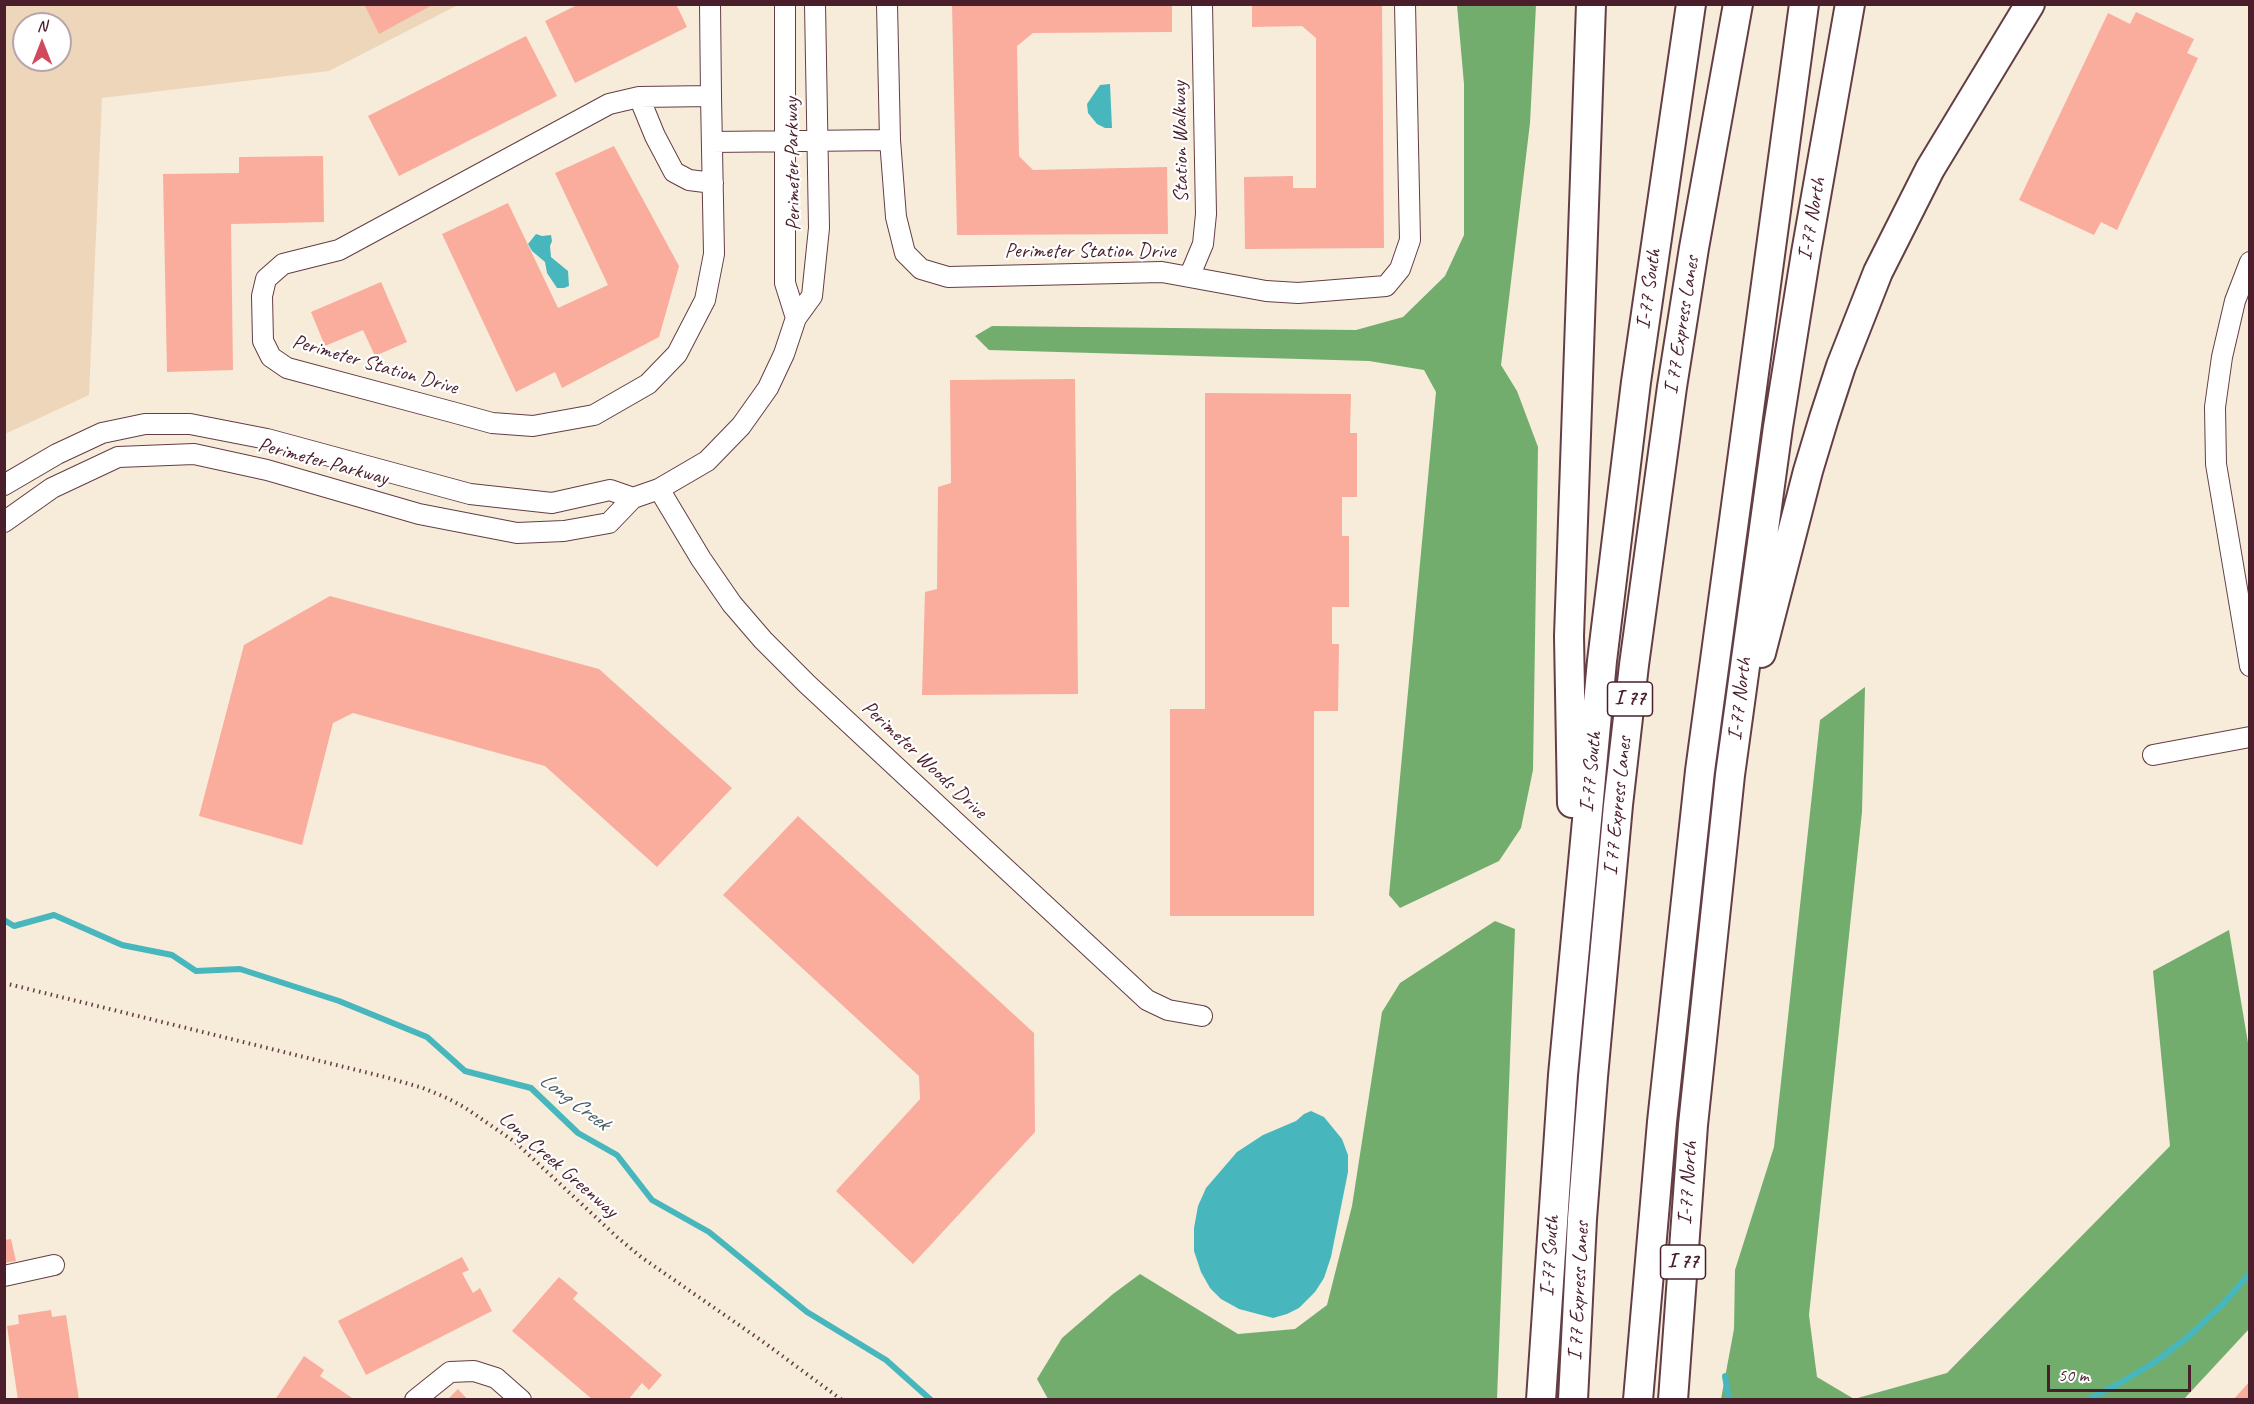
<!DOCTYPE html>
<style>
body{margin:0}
#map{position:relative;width:2254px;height:1404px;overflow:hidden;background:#f7ecda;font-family:Caveat,sans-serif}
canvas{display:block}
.frame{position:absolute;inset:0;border:6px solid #4a1f2b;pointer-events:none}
.north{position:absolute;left:12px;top:12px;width:60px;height:60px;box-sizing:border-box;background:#fff;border:2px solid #b7a5aa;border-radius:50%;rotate:0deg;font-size:16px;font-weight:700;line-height:24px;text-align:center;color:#4a1f2b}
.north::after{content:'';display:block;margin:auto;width:21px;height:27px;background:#d1495b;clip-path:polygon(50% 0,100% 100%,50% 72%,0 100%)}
.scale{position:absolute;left:2047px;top:1365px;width:144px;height:27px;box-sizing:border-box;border:3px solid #4a1f2b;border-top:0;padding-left:8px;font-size:18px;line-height:21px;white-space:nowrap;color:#4a1f2b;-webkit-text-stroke:4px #fff;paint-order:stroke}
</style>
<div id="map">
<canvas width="2254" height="1404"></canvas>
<div class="frame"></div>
<div class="north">N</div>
<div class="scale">50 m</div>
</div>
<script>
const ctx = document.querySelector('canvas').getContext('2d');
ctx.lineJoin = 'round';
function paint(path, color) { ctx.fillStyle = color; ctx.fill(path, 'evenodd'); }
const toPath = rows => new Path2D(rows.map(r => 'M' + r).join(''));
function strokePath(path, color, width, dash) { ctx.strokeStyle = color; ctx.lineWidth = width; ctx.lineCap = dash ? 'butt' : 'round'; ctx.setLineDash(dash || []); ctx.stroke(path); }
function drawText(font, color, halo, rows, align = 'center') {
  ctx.font = font + ' Caveat,sans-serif'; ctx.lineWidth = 4.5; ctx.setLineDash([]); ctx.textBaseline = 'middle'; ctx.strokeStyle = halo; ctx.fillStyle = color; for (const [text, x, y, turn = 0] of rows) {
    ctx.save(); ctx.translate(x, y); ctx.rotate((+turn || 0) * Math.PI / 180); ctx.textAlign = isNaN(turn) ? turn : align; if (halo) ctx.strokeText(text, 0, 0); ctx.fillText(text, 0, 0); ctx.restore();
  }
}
paint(toPath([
 [4,5,458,5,329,71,102,98,89,395,5,434],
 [24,24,60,24,60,60,24,60]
]), '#eed6bb');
paint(toPath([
 [1457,5,1536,5,1530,123,1501,365,1517,391,1538,447,1533,770,1521,828,1499,861,1400,908,1389,895,1436,392,1424,370,1369,361,989,350,975,336,992,326,1356,330,1403,317,1445,276,1464,235,1464,84],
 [1865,687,1862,812,1809,1315,1817,1377,1854,1399,1947,1373,2170,1146,2153,971,2229,930,2249,1049,2249,1329,2184,1399,1721,1399,1734,1329,1735,1270,1774,1147,1820,720],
 [1495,921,1515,929,1497,1399,1048,1399,1037,1379,1062,1338,1113,1294,1140,1274,1238,1334,1295,1329,1327,1305,1352,1206,1382,1012,1400,983]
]), '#72ad6d');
paint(toPath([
 [1110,84,1112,128,1105,128,1097,124,1088,113,1087,104,1100,85],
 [536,234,542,236,551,235,552,241,550,246,551,257,568,271,569,286,564,288,557,288,547,273,545,262,532,251,528,244],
 [1311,1111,1324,1117,1342,1139,1348,1155,1348,1172,1331,1257,1324,1278,1315,1292,1299,1308,1287,1314,1273,1318,1239,1309,1221,1299,1210,1288,1201,1272,1194,1251,1194,1228,1198,1206,1206,1188,1237,1152,1263,1135,1296,1121,1304,1114]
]), '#47b7bd');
strokePath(toPath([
 [4,920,14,926,54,915,122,945,172,955,196,971,240,969,339,1001,427,1037,465,1071,531,1088,578,1133,617,1155,652,1200,709,1232,807,1312,886,1360,931,1400],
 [1725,1376,1729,1400],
 [2087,1400,2120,1383,2155,1362,2189,1336,2224,1303,2250,1273]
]), '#47b7bd', 6);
paint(toPath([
 [364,4,434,4,379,34],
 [579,4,676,4,687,27,575,83,545,21],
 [952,4,1172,4,1172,32,1033,33,1017,46,1019,156,1033,170,1167,167,1168,234,957,235],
 [1252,4,1382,4,1384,248,1245,249,1244,177,1293,176,1293,188,1316,188,1316,38,1302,26,1252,27],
 [2136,12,2194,39,2187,53,2198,58,2117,230,2101,222,2094,235,2019,200,2108,13,2130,24],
 [526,36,557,96,399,176,368,116],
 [614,146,679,266,659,337,562,388,555,372,516,392,442,234,508,203,558,308,608,285,555,173],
 [323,156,324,222,231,224,233,370,167,372,163,174,239,173,239,157],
 [381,282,407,342,375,356,363,330,325,346,311,312],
 [1075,379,1078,694,922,695,925,592,937,589,938,487,951,483,950,380],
 [1205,393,1351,394,1350,433,1357,433,1357,497,1342,497,1342,536,1349,536,1349,607,1332,607,1332,644,1339,644,1338,711,1314,711,1314,916,1170,916,1170,709,1205,709],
 [330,596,599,669,732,788,657,867,545,766,353,713,333,723,302,845,199,816,244,645],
 [798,816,1034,1033,1035,1132,913,1264,836,1191,920,1099,919,1076,723,895],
 [11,1239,16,1261,4,1263,4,1240],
 [462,1257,469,1270,462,1273,473,1293,480,1288,492,1311,366,1375,338,1321],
 [559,1277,578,1293,573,1299,662,1375,649,1390,642,1383,628,1400,593,1400,512,1331],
 [51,1310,52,1317,66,1315,79,1400,18,1400,7,1326,19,1324,18,1315],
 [304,1356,324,1370,320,1376,355,1400,275,1400],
 [2250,1381,2250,1400,2233,1400],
 [458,1389,468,1400,447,1400]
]), '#faac9d');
const minor = toPath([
 [710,4,711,96,714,254,705,300,677,354,648,384,594,415,533,426,492,423,452,412,287,368,271,357,263,341,262,296,266,279,283,264,339,250,609,104,639,97,711,96],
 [785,4,785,283,796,318],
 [887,4,890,140,896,217,905,253,921,269,948,277,1162,272,1266,291,1298,293,1386,286,1400,269,1410,240,1405,4],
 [639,97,655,136,674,172,689,180,713,183],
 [712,142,890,140],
 [2250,262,2235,301,2222,357,2215,407,2216,464,2250,666],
 [1190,275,1203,244,1206,214,1202,4],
 [4,485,57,454,102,433,145,424,190,424,267,439,470,494,552,503,610,490,633,498],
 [659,489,701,559,732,604,763,640,807,684,1147,1000,1168,1010,1202,1016],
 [4,522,52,488,118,457,194,454,267,470,419,514,517,533,564,531,609,523,633,498,659,489,707,461,741,426,768,388,784,354,796,318,812,296,819,228,815,4],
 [2153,755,2250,737],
 [4,1276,54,1265],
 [415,1400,450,1372,474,1371,496,1378,521,1400]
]);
const highway = toPath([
 [1761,653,1808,471,1824,418,1841,366,1878,272,1930,169,2030,4],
 [1572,803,1569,636,1591,4],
 [1541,1400,1563,1075,1602,661,1636,382,1691,4],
 [1573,1400,1582,1219,1593,1077,1618,805,1634,665,1672,387,1694,248,1738,4],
 [1638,1400,1662,1122,1700,771,1804,4],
 [1673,1400,1693,1125,1730,775,1778,427,1806,253,1850,4]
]);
strokePath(minor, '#643e45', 22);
strokePath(highway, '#643e45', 32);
strokePath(toPath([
 [4,983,385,1077,423,1088,447,1098,464,1107,515,1142,617,1237,641,1257,762,1341,842,1400]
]), '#643e45', 4, [1.5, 4.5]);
strokePath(minor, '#fff', 20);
strokePath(highway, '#fff', 28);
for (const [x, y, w] of [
 [1630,699,45],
 [1683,1262,45]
]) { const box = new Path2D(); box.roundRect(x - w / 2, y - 17, w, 34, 4.5); ctx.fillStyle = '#fff'; ctx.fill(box); strokePath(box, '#4a1f2b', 1.5); }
drawText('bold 20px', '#4a1f2b', null, [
 ["I 77",1630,699],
 ["I 77",1683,1262]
]);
drawText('21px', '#4a1f2b', '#fff', [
 ["Station Walkway",1181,142,-91],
 ["Perimeter Parkway",793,164,-91],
 ["I-77 North",1812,219,-80],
 ["Perimeter Station Drive",1090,251],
 ["I-77 South",1649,289,-82],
 ["I 77 Express Lanes",1682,325,-81],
 ["Perimeter Station Drive",375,365,16],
 ["Perimeter Parkway",323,462,15],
 ["I-77 North",1740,699,-83],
 ["Perimeter Woods Drive",924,760,43],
 ["I-77 South",1591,772,-84],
 ["I 77 Express Lanes",1618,806,-84],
 ["Long Creek Greenway",558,1165,41],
 ["I-77 North",1688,1183,-86],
 ["I-77 South",1550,1256,-86],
 ["I 77 Express Lanes",1579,1291,-87]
]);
drawText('italic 22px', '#495c65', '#fff', [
 ["Long Creek",574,1102,37]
]);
</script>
